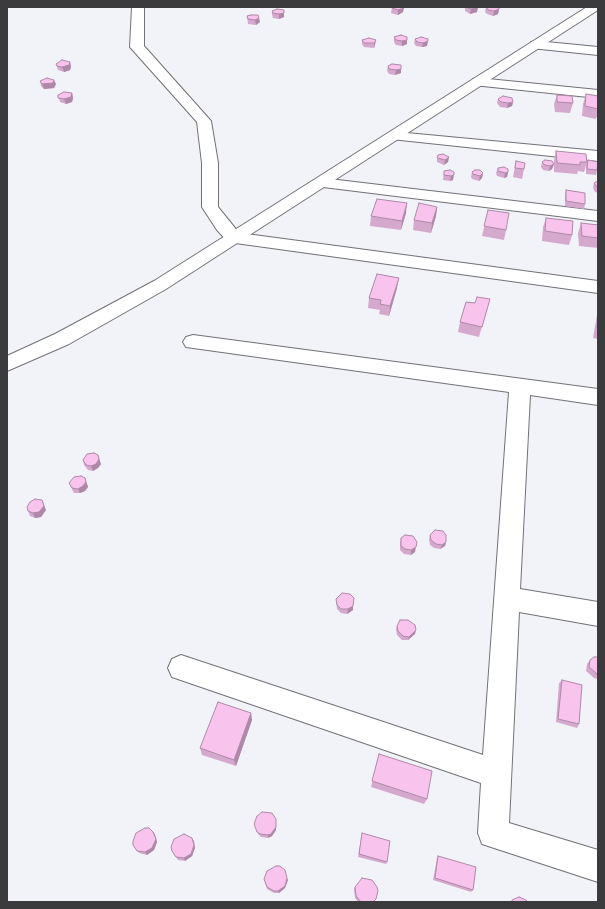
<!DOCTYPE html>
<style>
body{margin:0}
#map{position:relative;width:605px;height:909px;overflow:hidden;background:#f2f2f9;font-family:"PT Sans Narrow",sans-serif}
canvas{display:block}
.frame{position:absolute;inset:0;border:8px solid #3b3b3e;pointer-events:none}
</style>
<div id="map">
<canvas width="605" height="909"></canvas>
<div class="frame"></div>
</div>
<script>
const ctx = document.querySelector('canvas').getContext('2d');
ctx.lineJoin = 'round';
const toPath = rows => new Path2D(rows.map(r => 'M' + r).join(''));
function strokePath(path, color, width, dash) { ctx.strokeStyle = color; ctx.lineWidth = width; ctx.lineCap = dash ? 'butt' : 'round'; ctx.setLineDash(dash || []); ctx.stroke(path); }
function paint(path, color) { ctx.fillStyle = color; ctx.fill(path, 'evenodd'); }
const minor = toPath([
 [132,7,144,7,144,46,211,121,218,163,218,207,239,233,598,281,598,293,228,242,217,230,202,207,202,163,197,122,130,47,132,7],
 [536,41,598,47,598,55,531,48,530,45,531,42,536,41],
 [478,78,598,90,598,98,473,85,471,82,473,79,478,78],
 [396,132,598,151,598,161,391,139,389,136,391,133,396,132],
 [321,178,598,211,598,221,315,186,313,183,315,180,321,178],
 [193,335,598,389,598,405,530,395,520,589,598,602,598,626,519,612,509,823,598,850,598,882,482,844,478,833,481,783,172,677,168,668,172,659,181,655,483,755,509,392,186,347,183,342,186,337,193,335]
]);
const tertiary = toPath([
 [587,7,598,7,598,10,166,289,69,344,7,371,7,356,55,334,154,281,587,7]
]);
strokePath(minor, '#727178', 2);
strokePath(tertiary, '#727178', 2);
paint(minor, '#fff');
paint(tertiary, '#fff');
paint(toPath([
 [392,7,403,12,398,15,391,13],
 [465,7,478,7,477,12,470,14,465,11],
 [486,7,499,9,498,14,493,16,487,14,485,12],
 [284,10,284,17,279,19,273,18,272,15,272,11],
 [251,15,260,22,256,25,248,24,247,16],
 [401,35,407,44,402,46,396,45,394,42,394,37],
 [369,38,375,45,374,48,364,47,362,44,362,40],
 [415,39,428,39,427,46,422,47,416,46,414,43],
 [70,62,71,67,70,70,64,72,58,70,56,64],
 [388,66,401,69,401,73,395,75,389,74,387,71],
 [40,81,56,84,54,88,44,89,41,86],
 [72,93,73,98,72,102,66,104,60,102,58,95],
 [586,94,598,96,598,118,596,117,596,119,582,116,583,104],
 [557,95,573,103,570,113,555,112,554,104],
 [498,99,513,102,512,106,507,108,500,107,497,103],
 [556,151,587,162,584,172,578,171,577,174,554,172,554,161],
 [449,157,448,162,444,165,437,162,437,158],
 [588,160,597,170,596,175,586,174,586,165],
 [516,161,524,169,522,179,513,177],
 [542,162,554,164,552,169,549,171,543,170,541,167],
 [498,168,508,172,507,177,504,178,497,176,496,173],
 [450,170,453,180,450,181,443,180,444,171],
 [472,172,483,173,482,178,479,181,472,179,471,177],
 [598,181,598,193,595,192,593,188,594,183],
 [566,190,585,204,584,209,565,206,565,195],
 [437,207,436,216,431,233,413,230,414,220],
 [488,210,506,230,504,240,482,236],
 [406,213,401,230,370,226,371,216],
 [546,218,572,235,569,245,542,241,543,227],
 [581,223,598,225,598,248,579,246,578,233],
 [397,288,389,316,379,314,380,310,368,308,369,298],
 [490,299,479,337,458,332,460,322,475,303],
 [598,311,598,339,593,338,597,315],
 [83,460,101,464,98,468,93,471,88,470,84,465],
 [85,478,88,487,85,491,80,493,74,493,69,483],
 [46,510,41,517,35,518,30,516,28,511],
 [430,535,446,542,445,546,440,549,434,548,430,545,429,540],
 [401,538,415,552,411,555,404,554,400,550,400,543],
 [336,599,353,610,347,614,341,613,337,609],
 [397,626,415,634,408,640,402,640,397,635,396,629],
 [598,657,598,679,594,678,586,671,587,664,590,660],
 [562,680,579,724,577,728,556,722,559,683],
 [251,713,252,720,236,766,202,755,200,748],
 [379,754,427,799,424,804,371,787],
 [254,824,276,830,272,836,268,838,261,837,258,834],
 [153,832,155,835,157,842,154,850,147,855,139,853,133,845],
 [362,833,387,862,386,864,358,857],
 [194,840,195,848,192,856,185,861,178,860,172,851],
 [438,856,473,890,471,892,433,880,437,858],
 [264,879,288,880,285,888,279,893,274,893,267,889],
 [355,887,375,901,374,902,358,902,355,898,354,889]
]), '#d5a9cd');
paint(toPath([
 [478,7,477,12,470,14,471,9],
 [404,8,403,12,398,15,398,10],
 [499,9,498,14,493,16,494,11],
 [284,13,284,17,279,19,279,14],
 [259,18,260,22,256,25,255,20],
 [376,40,375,45,374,48,374,43],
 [407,40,407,44,402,46,402,41],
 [428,41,427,46,422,47,423,43],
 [70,62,71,67,70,70,64,72,62,67],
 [401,69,401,73,395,75,396,70],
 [54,80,56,84,54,88,44,89,42,84],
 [72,93,73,98,72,102,66,104,64,99],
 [513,102,512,106,507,108,508,103],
 [449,157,448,162,444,165,445,160],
 [554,164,552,169,549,171,550,166],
 [508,172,507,177,504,178,505,173],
 [483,173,482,178,479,181,480,176],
 [454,175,453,180,450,181,451,176],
 [407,203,406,213,401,230,402,221],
 [437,207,436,216,431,233,432,223],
 [399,278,397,288,389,316,390,306],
 [98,455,101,464,98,468,93,471,91,466],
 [85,478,88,487,85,491,80,493,78,489],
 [42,500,46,510,41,517,35,518,33,513],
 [446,542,445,546,440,549,442,545],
 [416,547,415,552,411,555,411,550],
 [353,606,353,610,347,614,348,609],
 [416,630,415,634,408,640,409,637],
 [251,713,252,720,236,766,234,760],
 [276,819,276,830,272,836,268,838,268,835],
 [153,832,155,835,157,842,154,850,147,855,145,852],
 [192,838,195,848,192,856,185,861,184,858],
 [287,878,288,880,285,888,279,893,278,891]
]), '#ae89a7');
const building = toPath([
 [392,7,402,7,404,8,398,10,392,8,392,7],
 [466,7,478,7,471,9,466,7],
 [486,7,497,7,499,8,499,9,494,11,488,10,486,7],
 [277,9,284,10,284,13,279,14,273,13,272,11,277,9],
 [251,15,258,15,259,18,255,20,248,19,247,16,251,15],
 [401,35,407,37,407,40,402,41,396,40,394,37,401,35],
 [421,37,428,39,428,41,423,43,417,42,415,39,421,37],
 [369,38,376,40,374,43,364,43,362,40,369,38],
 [62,60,70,62,69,65,62,67,57,66,56,64,62,60],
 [392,64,401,65,401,69,396,70,389,69,388,66,392,64],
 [47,78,54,80,53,83,42,84,40,81,47,78],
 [64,92,72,93,71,97,64,99,58,98,58,95,64,92],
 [586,94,598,96,598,109,585,106,586,94],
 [557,95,572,96,573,103,557,102,557,95],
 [503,96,512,98,513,102,508,103,501,102,498,99,503,96],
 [556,151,586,154,587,162,580,162,580,165,557,163,556,151],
 [443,154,449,157,445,160,437,158,438,155,443,154],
 [545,160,552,161,554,164,550,166,545,165,542,162,545,160],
 [588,160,598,162,597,170,587,169,588,160],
 [516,161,525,163,524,169,515,168,516,161],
 [504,167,508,169,508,172,505,173,498,171,498,168,504,167],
 [450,170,454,172,454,175,451,176,444,175,444,171,450,170],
 [475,170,480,170,483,173,480,176,473,174,472,172,475,170],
 [598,181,598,187,597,187,594,183,598,181],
 [566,190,585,193,585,204,566,201,566,190],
 [377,199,407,203,402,221,371,216,377,199],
 [419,203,437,207,432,223,414,220,419,203],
 [488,210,509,213,506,230,484,226,488,210],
 [546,218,573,221,572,235,545,231,546,218],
 [581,223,598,225,598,238,582,236,581,223],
 [377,274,399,278,390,306,380,304,381,300,369,298,377,274],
 [477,297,490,299,482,327,460,322,466,302,475,303,477,297],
 [598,320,598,328,597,328,598,320],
 [94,453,98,455,99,459,96,464,91,466,86,465,83,460,87,454,94,453],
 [81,476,85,478,86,482,83,486,78,489,72,488,69,483,74,477,81,476],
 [35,499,42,500,44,506,39,512,33,513,28,511,27,507,30,502,35,499],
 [435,530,443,531,446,535,446,542,442,545,436,544,431,540,430,535,435,530],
 [405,535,413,536,417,542,416,547,411,550,405,549,401,546,401,538,405,535],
 [342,593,350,594,354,598,353,606,348,609,341,609,337,605,336,599,342,593],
 [400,620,408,620,415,625,416,630,409,637,403,636,398,631,397,626,400,620],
 [594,657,598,657,598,675,597,674,589,667,590,660,594,657],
 [562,680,582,685,579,724,558,719,562,680],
 [218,702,251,713,234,760,200,748,218,702],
 [379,754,432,771,427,799,372,781,379,754],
 [262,812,272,813,276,819,276,827,271,834,268,835,260,834,257,832,254,824,257,816,262,812],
 [145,828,149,828,153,832,156,839,152,848,145,852,137,851,133,845,133,841,136,833,145,828],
 [362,833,390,841,387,862,359,854,362,833],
 [184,834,192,838,194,845,191,854,184,858,176,857,172,851,171,847,174,839,184,834],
 [438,856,476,867,473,890,435,878,438,856],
 [276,866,280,866,285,870,287,878,285,886,278,891,274,891,267,887,264,879,267,871,276,866],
 [362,878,372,880,377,887,378,891,376,899,373,902,361,902,356,896,355,887,362,878],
 [519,897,526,900,528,902,512,902,512,900,519,897]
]);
paint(building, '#f8c4ee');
strokePath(building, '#ae89a7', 1);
</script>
